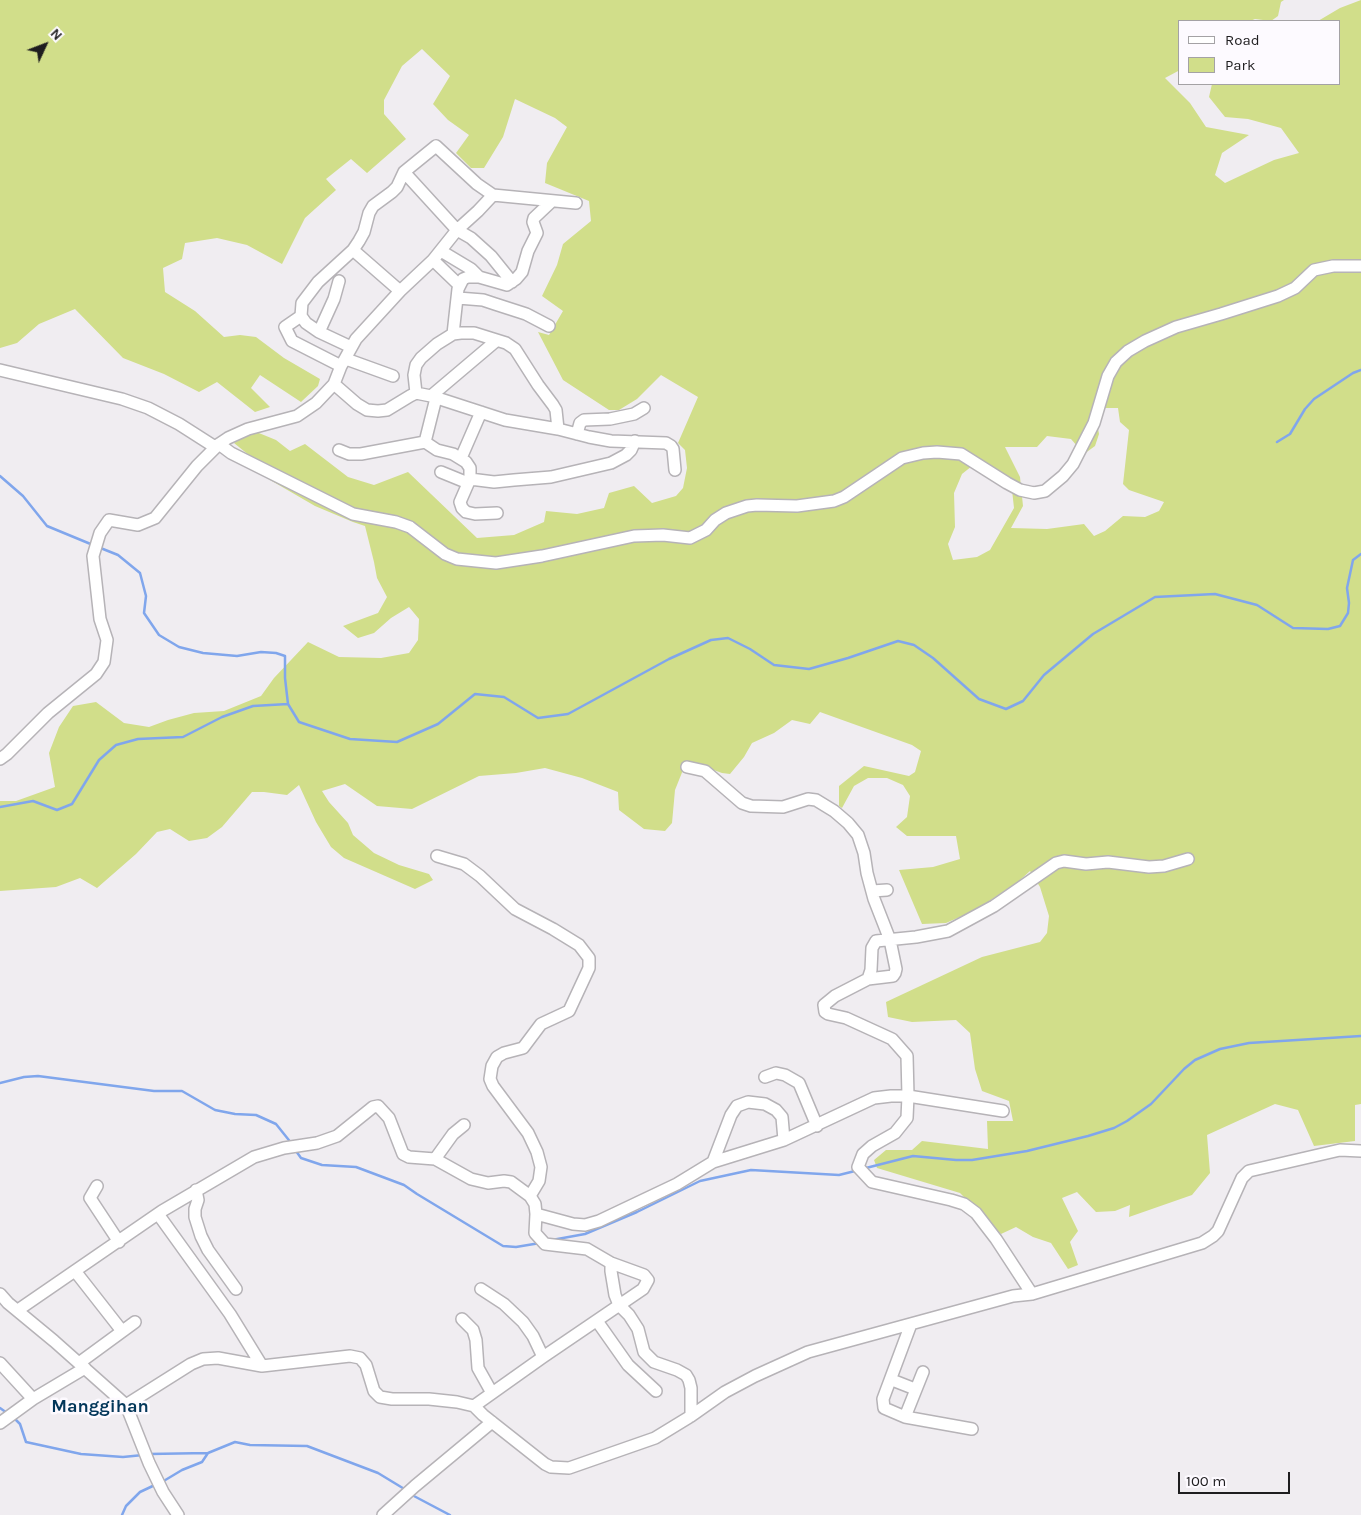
<!DOCTYPE html>
<style>
body{margin:0}
#map{position:relative;width:1361px;height:1515px;overflow:hidden;background:#f0edf1;font-family:Karla,sans-serif}
canvas{display:block}
.legend{position:absolute;left:1178px;top:20px;width:162px;height:65px;box-sizing:border-box;background:#fdfaff;border:1px solid #a4a2a5;margin:0;padding:6px 9px;list-style:none;font-size:15px;color:#1e1d1f}
.legend li{display:flex;align-items:center;gap:10px;height:25px}
.legend b{width:25px;border:1px solid #a4a2a5}
.north{position:absolute;left:20px;top:20px;width:50px;height:50px;-webkit-text-stroke:4px #fdfaff;paint-order:stroke;rotate:47deg;font-size:14px;font-weight:700;line-height:20px;text-align:center;color:#1e1d1f}
.north::after{content:'';display:block;margin:auto;width:18px;height:22px;background:#1e1d1f;clip-path:polygon(50% 0,100% 100%,50% 72%,0 100%)}
.scale{position:absolute;left:1178px;top:1472px;width:112px;height:22px;box-sizing:border-box;border:2px solid #1e1d1f;border-top:0;padding-left:6px;font-size:15px;line-height:18px;white-space:nowrap;color:#1e1d1f;-webkit-text-stroke:4px #fdfaff;paint-order:stroke}
</style>
<div id="map">
<canvas width="1361" height="1515"></canvas>
<ul class="legend">
<li><b style="height:6px;background:#fff"></b>Road</li>
<li><b style="height:14px;background:#d1de8a"></b>Park</li>
</ul>
<div class="north">N</div>
<div class="scale">100 m</div>
</div>
<script>
const ctx = document.querySelector('canvas').getContext('2d');
ctx.lineJoin = 'round';
function paint(path, color) { ctx.fillStyle = color; ctx.fill(path, 'evenodd'); }
const toPath = rows => new Path2D(rows.map(r => 'M' + r).join(''));
function strokePath(path, color, width, dash) { ctx.strokeStyle = color; ctx.lineWidth = width; ctx.lineCap = dash ? 'butt' : 'round'; ctx.setLineDash(dash || []); ctx.stroke(path); }
function drawText(font, color, halo, rows, align = 'center') {
  ctx.font = font + ' Karla,sans-serif'; ctx.lineWidth = 5; ctx.setLineDash([]); ctx.textBaseline = 'middle'; ctx.strokeStyle = halo; ctx.fillStyle = color; for (const [text, x, y, turn = 0] of rows) {
    ctx.save(); ctx.translate(x, y); ctx.rotate((+turn || 0) * Math.PI / 180); ctx.textAlign = isNaN(turn) ? turn : align; if (halo) ctx.strokeText(text, 0, 0); ctx.fillText(text, 0, 0); ctx.restore();
  }
}
paint(toPath([
 [0,0,1284,0,1281,2,1278,16,1271,21,1255,19,1250,21,1180,21,1180,70,1165,78,1190,103,1206,127,1249,135,1222,153,1215,175,1225,183,1274,160,1299,153,1281,128,1248,119,1225,117,1209,97,1212,84,1340,84,1340,21,1318,21,1340,8,1361,0,1361,1104,1355,1105,1355,1141,1314,1146,1298,1110,1275,1104,1207,1135,1210,1173,1192,1195,1129,1217,1130,1205,1115,1211,1096,1212,1077,1192,1062,1198,1078,1231,1070,1242,1078,1265,1068,1269,1051,1243,1033,1237,1016,1227,1001,1234,960,1193,877,1168,874,1160,886,1150,912,1150,922,1141,988,1149,987,1121,1013,1121,1009,1101,982,1091,975,1069,970,1033,956,1020,912,1022,888,1017,886,1002,982,957,1040,942,1047,933,1049,916,1040,887,1030,871,1019,881,976,910,946,923,922,924,899,870,933,867,960,859,956,836,907,836,896,827,907,817,910,796,903,785,887,778,868,778,854,786,842,808,839,806,839,786,864,766,909,776,915,772,921,751,912,745,820,712,810,724,792,720,774,733,752,743,744,757,730,774,722,773,694,763,683,770,675,790,672,823,665,831,644,829,619,810,618,792,582,778,545,768,516,773,479,776,412,809,377,806,345,784,322,791,329,802,348,823,353,835,374,853,399,865,429,874,433,880,415,889,344,858,331,847,316,822,299,785,287,795,264,792,252,792,222,827,207,838,189,841,170,829,157,832,136,854,97,888,80,878,56,887,0,891,0,801,16,801,55,787,49,753,59,727,73,706,96,702,124,723,149,727,168,720,194,713,224,711,261,696,274,678,308,642,339,657,381,658,409,653,418,640,419,619,409,607,391,618,374,633,358,638,343,626,378,613,387,597,377,578,374,562,365,526,353,522,315,506,246,466,250,456,234,443,254,431,276,440,290,451,305,444,348,477,374,485,408,472,477,538,514,535,544,522,546,511,577,514,604,508,609,493,634,486,652,503,676,496,683,488,687,468,685,450,678,443,698,397,661,375,637,399,619,410,609,410,563,380,538,332,549,335,563,311,542,296,557,265,563,244,591,221,589,201,545,183,547,163,567,127,555,118,515,99,503,137,484,168,471,168,456,153,469,135,448,120,433,104,450,76,422,49,402,66,384,100,384,114,406,139,367,173,351,159,326,179,336,190,305,218,282,264,247,245,217,238,185,243,182,259,163,268,165,292,195,311,224,337,240,335,256,337,284,358,320,379,318,386,301,402,260,375,251,388,270,407,255,412,217,382,199,392,164,374,123,358,75,309,39,324,17,343,0,348],
 [1101,408,1118,408,1120,422,1129,430,1123,484,1129,490,1164,502,1159,511,1145,517,1123,516,1105,531,1094,536,1084,524,1047,529,1011,528,1023,506,1020,477,1005,447,1037,447,1047,436,1071,439,1084,454,1095,446,1099,434,1097,423],
 [972,466,1012,490,1014,508,990,550,977,557,953,560,948,544,955,527,954,493,962,474]
]), '#d1de8a');
strokePath(toPath([
 [1277,442,1290,434,1305,409,1314,399,1353,373,1361,370],
 [0,476,23,496,47,526,93,545],
 [98,547,118,555,140,573,146,596,144,613,159,635,179,647,203,653,237,656,261,652,276,653,285,656,285,678,288,704,299,722,350,739,397,742,438,724,475,694,504,697,538,718,568,714,669,659,711,640,728,638,750,649,774,665,809,669,848,658,898,641,914,645,933,658,979,699,1006,709,1023,701,1044,675,1093,634,1155,597,1215,594,1257,605,1293,628,1328,629,1340,626,1348,613,1349,603,1347,588,1353,560,1361,554],
 [0,807,33,801,57,810,72,804,99,760,116,745,138,739,183,737,222,717,253,706,288,704],
 [0,1083,24,1077,38,1076,154,1091,182,1091,215,1110,235,1114,256,1115,276,1124,292,1144],
 [296,1151,301,1158,322,1165,356,1167,404,1185,417,1194,503,1246,516,1247,540,1243],
 [866,1168,913,1156,956,1160,972,1160,1027,1151,1088,1136,1114,1128,1127,1121,1151,1104,1184,1069,1195,1060,1220,1049,1249,1043,1361,1036],
 [552,1240,585,1234,637,1212,700,1181,751,1170,839,1175,855,1171],
 [0,1408,7,1413],
 [13,1417,20,1424,26,1442,81,1454,123,1457,143,1455],
 [149,1454,208,1453,235,1442,250,1445,307,1446,378,1473,406,1490],
 [162,1482,182,1470,202,1462,208,1453],
 [412,1495,450,1515],
 [122,1515,126,1506,140,1492,157,1484]
]), '#80a6ec', 2.5);
const minor = toPath([
 [404,172,457,230,471,238,491,256,512,282],
 [353,250,400,291],
 [441,251,471,269,479,277],
 [433,260,459,285],
 [458,298,483,300,495,304,526,314,549,326],
 [301,316,285,327,292,341,341,366],
 [319,332,334,299,339,281],
 [453,334,461,333,474,333,506,343,515,349,538,385,553,405,556,410,558,429],
 [351,347,319,332,306,323,301,316,302,303,318,282,353,250,359,241,364,232,369,213,373,206,392,192,397,187,404,172,436,146,477,184,493,195,576,203],
 [346,359,393,376],
 [0,370,122,399,148,408,179,424,215,447],
 [334,384,357,404,367,410,378,411,387,410,410,396,416,393,431,396,505,420,558,429,589,437,611,441,666,443,671,446,673,449,675,470],
 [416,393,414,375,416,365,421,358,437,344,453,334,458,289,463,279,468,277,479,277,507,285,516,279,522,272,528,251,537,233,533,222,534,218,552,201],
 [431,396,496,341],
 [436,398,425,442,437,450,453,454,466,462,470,468,470,479,494,482,514,480,551,477,611,463,626,455,631,450,635,441],
 [577,434,580,423,584,420,610,419,634,414,644,408],
 [219,444,228,438,248,429,297,416,316,403,334,384,341,366,356,339,400,291,433,260,457,230,478,211,493,195],
 [339,450,349,454,361,454,425,442],
 [461,458,481,412],
 [441,472,468,483],
 [470,479,460,502,462,508,466,512,475,514,497,513],
 [0,759,7,754,48,713,96,674,104,662,107,640,100,619,93,556,100,533,109,520,138,525,155,518,197,466,219,444,231,453,353,514,396,522,410,527,445,554,457,559,496,563,542,556,634,536,663,535,690,538,706,530,715,520,726,513,747,506,757,505,797,506,834,501,844,497,902,458,923,453,937,452,961,454,1007,483,1020,490,1034,493,1045,491,1063,476,1073,464,1094,423,1108,376,1116,362,1128,351,1145,341,1176,327,1221,314,1278,296,1295,288,1314,270,1333,266,1361,266],
 [687,767,705,771,742,803,751,806,783,807,808,799,816,800,834,811,848,823,858,835,864,853,867,873,874,899,890,940,896,969,895,973,893,976,868,979],
 [437,856,464,864,480,876,515,909,553,929,579,945,589,958,589,968,569,1011,541,1024,523,1048,504,1053,497,1057,492,1066,490,1079,493,1086,528,1133,537,1152,541,1167,539,1181,530,1196],
 [872,891,887,890],
 [765,1077,776,1073,785,1075,799,1083,817,1126],
 [435,1159,453,1134,464,1125],
 [713,1162,731,1115,737,1106,748,1102,765,1104,776,1110,782,1117,784,1140],
 [97,1186,90,1198,119,1242],
 [196,1190,198,1200,195,1209,195,1217,201,1236,208,1250,236,1289],
 [158,1214,230,1314,262,1366],
 [536,1214,573,1224,585,1225,599,1221,677,1184,713,1162,784,1140,874,1098,891,1096,908,1096,1003,1111],
 [611,1263,611,1271,615,1295,619,1305,629,1315,638,1329,644,1352,654,1362,677,1370,686,1375,689,1380,691,1388,691,1416],
 [75,1271,122,1331],
 [481,1289,504,1304,523,1322,533,1336,543,1357],
 [0,1294,8,1303,54,1341,126,1405,149,1463,163,1492,178,1515],
 [1032,1294,996,1239,976,1213,964,1204,951,1200,872,1182,858,1167,863,1154,872,1146,895,1133,907,1118,908,1096,907,1056,892,1039,846,1018,828,1014,825,1012,824,1005,835,996,868,979,871,970,872,948,876,941,916,937,948,931,994,906,1056,863,1064,861,1086,864,1108,862,1149,867,1164,866,1188,859],
 [18,1310,162,1211,254,1157,284,1148,317,1143,337,1136,373,1107,378,1106,389,1118,403,1154,409,1157,435,1159,471,1179,488,1183,504,1181,511,1182,530,1196,535,1204,536,1214,535,1233,545,1244,587,1249,611,1263,644,1275,648,1280,643,1289,543,1357,474,1406],
 [462,1319,473,1330,476,1340,478,1368,492,1393],
 [597,1321,628,1365,656,1391],
 [911,1324,883,1399,884,1408,905,1417,972,1429],
 [0,1363,33,1399],
 [79,1363,135,1322],
 [892,1380,915,1389],
 [126,1405,191,1364,203,1359,218,1358,262,1366,350,1356,360,1358,366,1365,374,1391,380,1397,392,1399,429,1399,457,1402,474,1406,483,1415,545,1464,551,1467,569,1468,655,1438,691,1416,725,1392,755,1376,808,1352,1013,1296,1032,1294,1202,1243,1213,1236,1218,1231,1242,1178,1249,1171,1340,1150,1361,1151],
 [905,1417,923,1372],
 [0,1423,33,1399,85,1368],
 [383,1515,415,1486,492,1422]
]);
strokePath(minor, '#b6b3b7', 14);
strokePath(minor, '#fff', 11);
drawText('bold 18px', '#03375a', '#fdfaff', [
 ["Manggihan",100,1407]
]);
</script>
